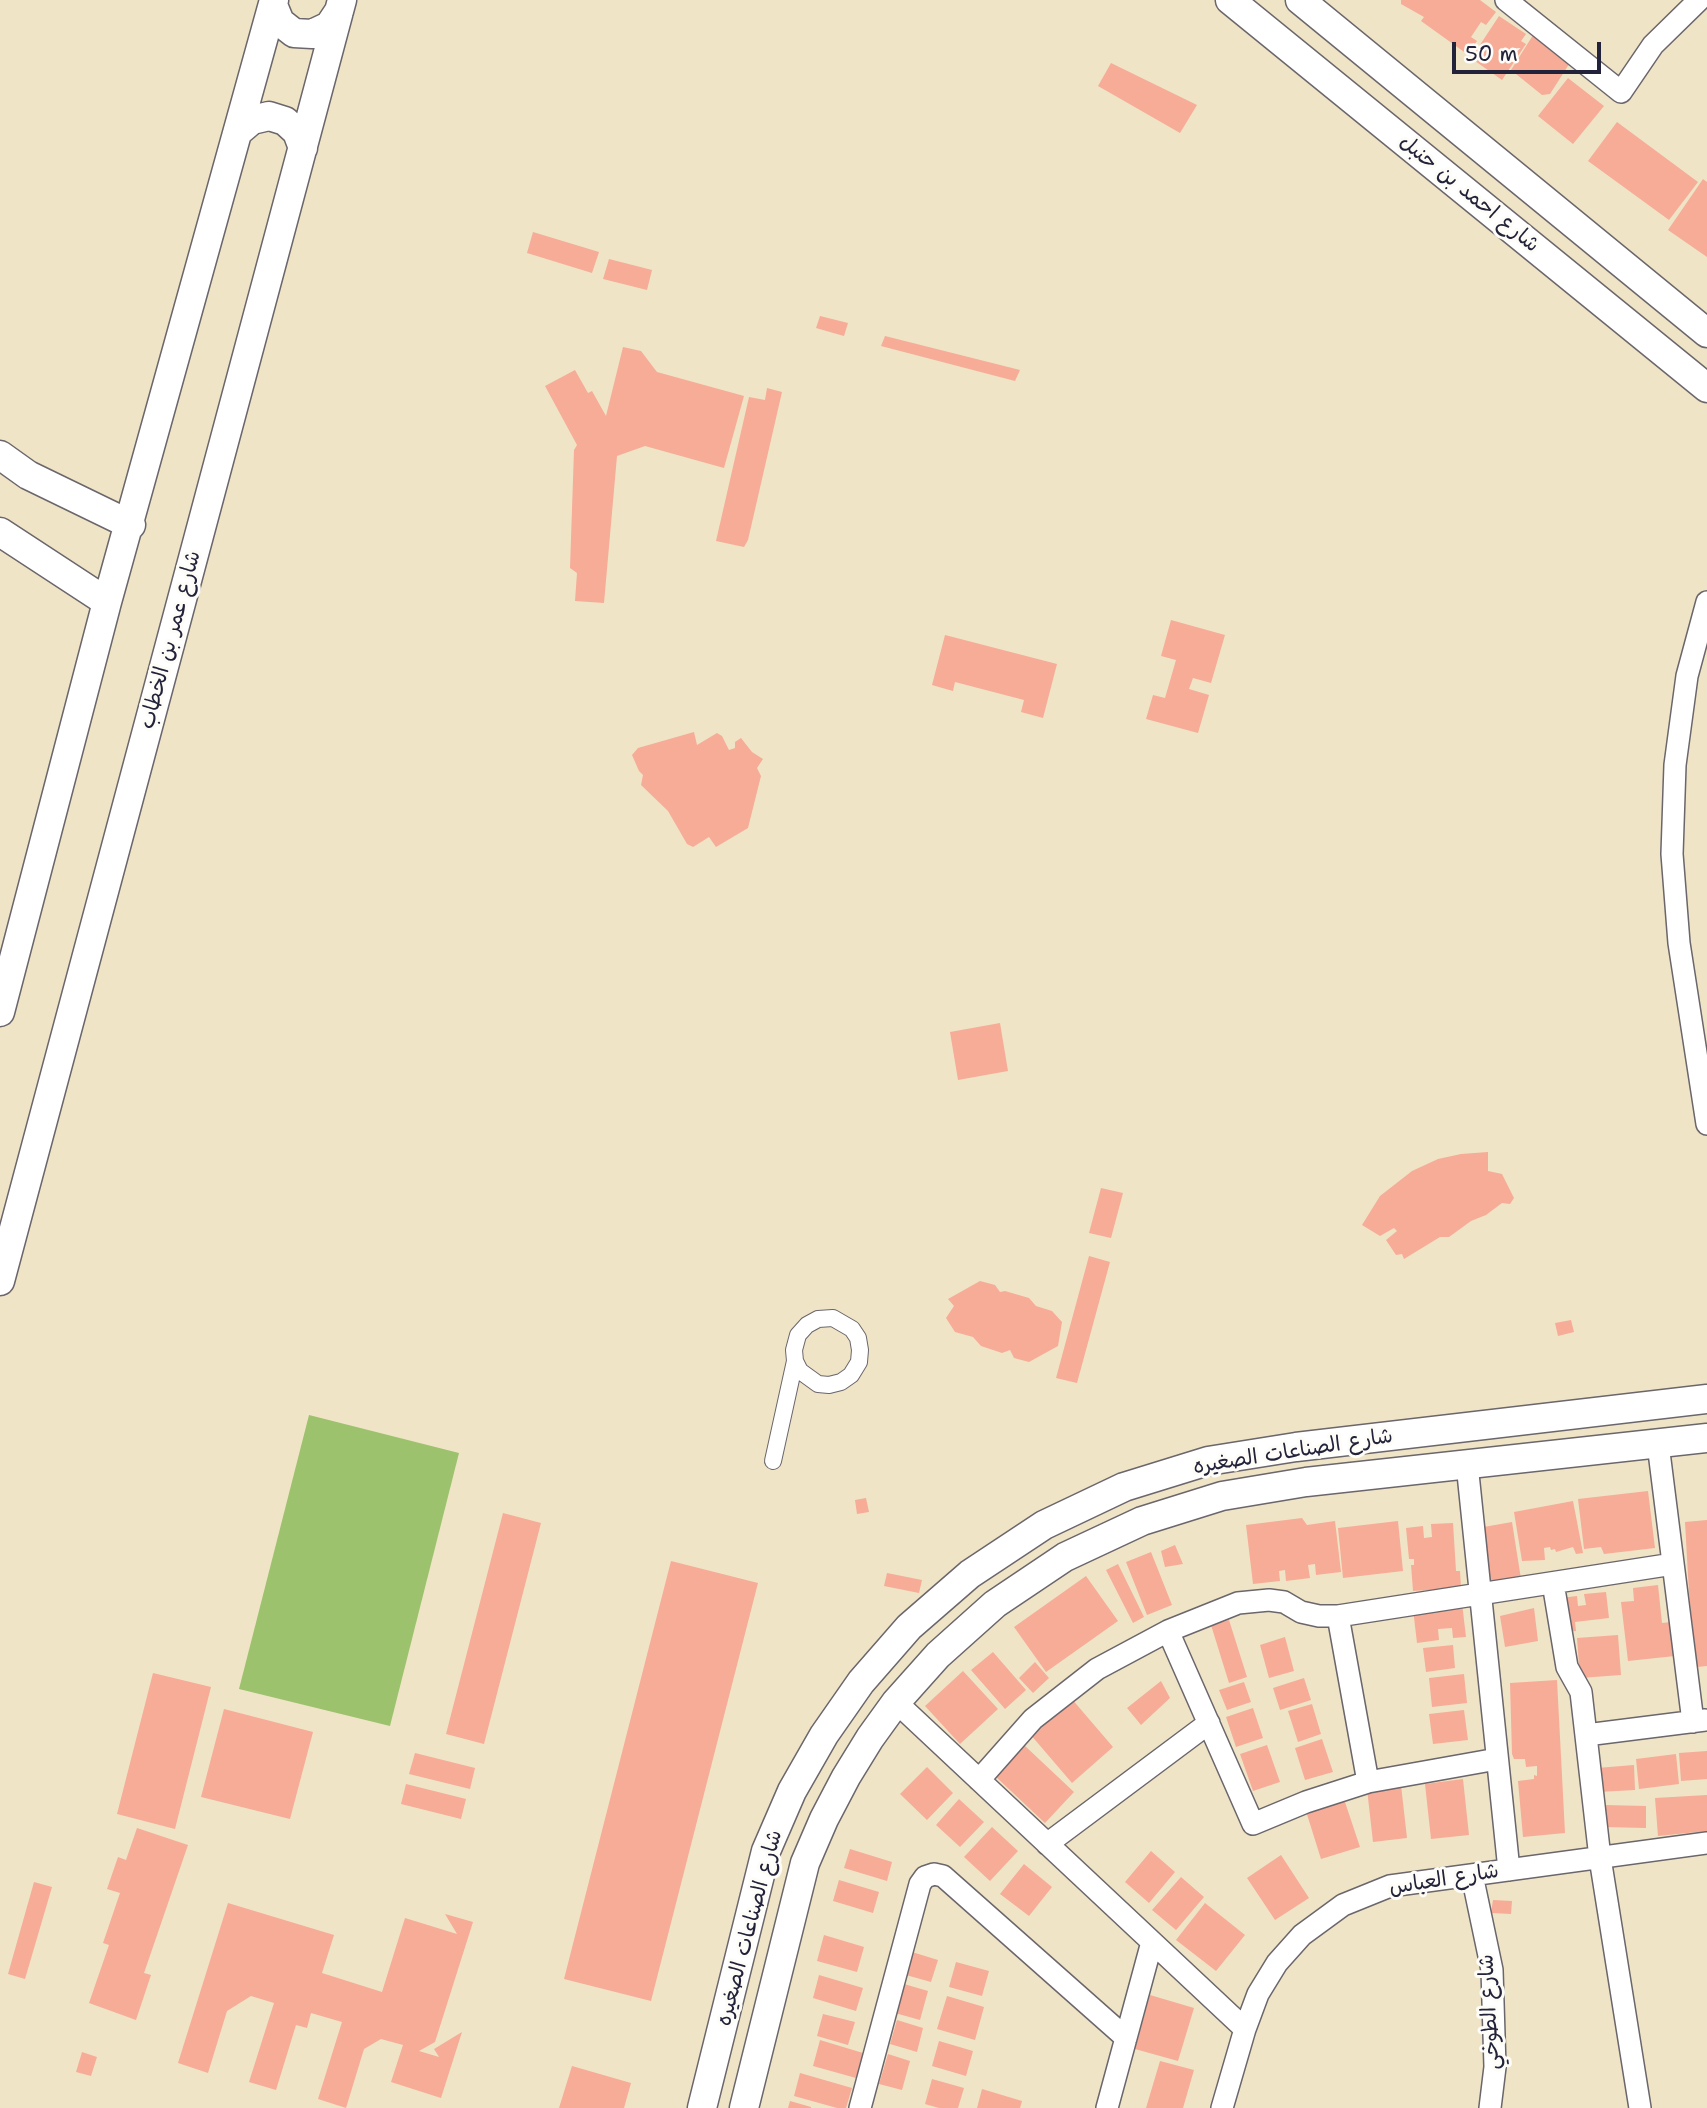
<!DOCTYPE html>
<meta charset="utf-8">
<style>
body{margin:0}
#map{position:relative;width:1707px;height:2108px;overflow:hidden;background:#f0e4c6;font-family:"Shantell Sans",sans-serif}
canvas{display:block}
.scale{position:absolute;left:1452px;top:42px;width:149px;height:32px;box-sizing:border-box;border:4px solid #22223b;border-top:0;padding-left:9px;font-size:21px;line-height:24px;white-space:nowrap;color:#22223b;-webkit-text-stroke:5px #fdfcf7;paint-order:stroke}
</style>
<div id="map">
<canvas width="1707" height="2108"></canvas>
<div class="scale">50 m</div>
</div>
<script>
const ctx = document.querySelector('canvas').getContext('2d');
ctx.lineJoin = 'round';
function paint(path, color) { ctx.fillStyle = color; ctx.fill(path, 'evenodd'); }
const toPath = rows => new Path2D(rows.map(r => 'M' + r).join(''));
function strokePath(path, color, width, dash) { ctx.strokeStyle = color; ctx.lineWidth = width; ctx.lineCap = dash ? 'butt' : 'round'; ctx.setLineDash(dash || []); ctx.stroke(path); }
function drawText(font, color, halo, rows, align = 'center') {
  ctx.font = font + ' "Shantell Sans","Playpen Sans Arabic",sans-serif'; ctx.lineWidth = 6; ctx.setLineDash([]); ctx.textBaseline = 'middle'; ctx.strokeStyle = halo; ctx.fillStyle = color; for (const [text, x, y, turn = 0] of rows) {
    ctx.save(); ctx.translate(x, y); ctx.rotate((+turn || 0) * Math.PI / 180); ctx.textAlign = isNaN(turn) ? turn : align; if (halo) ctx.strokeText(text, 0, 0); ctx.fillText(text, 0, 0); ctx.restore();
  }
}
paint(toPath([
 [309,1415,459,1453,390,1726,239,1689]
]), '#9cc26d');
paint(toPath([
 [1401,0,1480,0,1496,12,1486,25,1481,22,1471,37,1477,41,1467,54,1421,21,1424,17,1401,4],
 [1499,16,1526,34,1521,41,1526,44,1502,80,1475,61,1474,54],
 [1535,32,1573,58,1550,94,1542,95,1511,70],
 [1111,63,1197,105,1180,133,1098,86],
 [1568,78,1604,106,1573,144,1538,116],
 [1617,122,1698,182,1669,220,1588,161],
 [1703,179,1707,182,1707,257,1668,230],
 [533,232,599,252,592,273,527,253],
 [609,259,652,270,647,290,603,279],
 [820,316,848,323,844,336,816,328],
 [885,336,1020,370,1015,381,881,346],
 [623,347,641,351,657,372,744,396,724,468,645,446,617,456,604,603,575,601,577,573,570,568,574,450,577,445,545,386,575,370,588,393,592,391,606,416],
 [767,388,782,392,748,540,744,547,716,541,749,397,765,400],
 [1171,620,1225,635,1211,683,1193,678,1189,689,1209,695,1198,733,1146,719,1153,695,1165,698,1176,660,1161,656],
 [945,635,1057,664,1043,718,1021,712,1024,700,955,682,953,691,932,685],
 [694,732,697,745,717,733,722,736,729,750,735,748,735,742,741,738,752,752,763,759,757,768,761,776,748,828,716,847,709,837,693,847,687,844,668,811,641,785,643,775,639,771,632,755,638,748],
 [1000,1023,1008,1071,958,1080,950,1032],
 [1488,1152,1488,1171,1502,1174,1514,1198,1510,1204,1502,1203,1486,1215,1471,1221,1449,1237,1440,1237,1404,1259,1402,1254,1396,1255,1386,1240,1397,1231,1394,1228,1380,1236,1362,1225,1380,1196,1412,1171,1438,1159,1461,1154],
 [1101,1188,1123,1193,1111,1238,1089,1233],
 [1089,1256,1110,1262,1077,1383,1056,1378],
 [980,1281,995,1285,1000,1292,1005,1291,1029,1298,1036,1306,1052,1311,1062,1322,1058,1346,1029,1362,1014,1358,1010,1350,1002,1353,981,1346,973,1337,955,1332,946,1318,954,1306,948,1299],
 [1571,1320,1574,1332,1558,1336,1555,1323],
 [1648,1491,1655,1548,1604,1554,1601,1547,1584,1549,1578,1499],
 [866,1498,869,1512,857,1514,855,1500],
 [1573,1501,1583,1553,1576,1554,1573,1547,1556,1552,1555,1549,1551,1550,1550,1547,1544,1548,1545,1560,1522,1561,1514,1512],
 [503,1513,541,1523,484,1744,446,1734],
 [1302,1518,1307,1525,1335,1521,1341,1572,1316,1575,1315,1564,1308,1565,1310,1578,1286,1581,1285,1570,1279,1571,1280,1581,1253,1584,1246,1525],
 [1707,1520,1707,1666,1697,1667,1689,1593,1685,1522],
 [1398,1521,1403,1571,1343,1578,1338,1528],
 [1512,1522,1521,1579,1483,1583,1478,1528],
 [1453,1523,1456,1571,1460,1571,1461,1588,1413,1591,1411,1565,1414,1565,1414,1559,1409,1559,1406,1528,1423,1526,1424,1538,1432,1537,1431,1524],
 [1175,1545,1183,1564,1165,1567,1161,1551],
 [1151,1552,1172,1605,1147,1615,1126,1562],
 [671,1561,758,1583,651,2001,564,1979],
 [1118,1564,1144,1617,1133,1623,1106,1570],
 [887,1573,922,1580,919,1593,884,1586],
 [1086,1576,1118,1621,1046,1672,1014,1627],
 [1658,1585,1662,1623,1671,1622,1675,1656,1628,1661,1621,1602,1634,1601,1633,1588],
 [1606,1592,1609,1618,1575,1622,1576,1631,1565,1632,1561,1598,1577,1596,1578,1606,1586,1605,1584,1594],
 [1462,1603,1466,1637,1453,1638,1452,1628,1438,1629,1439,1640,1417,1643,1413,1609],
 [1534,1608,1538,1641,1505,1647,1500,1616],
 [1229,1620,1247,1677,1229,1683,1211,1625],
 [1618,1635,1621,1675,1580,1678,1577,1638],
 [1285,1637,1294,1671,1269,1678,1260,1645],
 [1453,1645,1455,1668,1426,1672,1423,1648],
 [993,1652,1026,1690,1005,1709,971,1670],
 [1035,1662,1049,1678,1033,1693,1019,1678],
 [963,1671,998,1709,960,1744,925,1706],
 [153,1673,211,1687,175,1829,117,1814],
 [1464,1674,1467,1703,1432,1707,1429,1678],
 [1304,1678,1311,1700,1280,1710,1273,1688],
 [1557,1680,1565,1833,1523,1837,1518,1781,1534,1779,1534,1775,1537,1776,1537,1766,1526,1767,1525,1759,1514,1759,1512,1754,1510,1683],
 [1161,1681,1170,1698,1141,1725,1127,1708],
 [1244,1682,1251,1702,1227,1710,1219,1690],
 [1071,1698,1113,1747,1072,1783,1030,1734],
 [1312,1704,1321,1734,1298,1742,1288,1711],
 [1253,1708,1263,1738,1236,1747,1226,1717],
 [224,1709,313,1732,290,1819,201,1797],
 [1464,1710,1468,1740,1433,1744,1429,1714],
 [1322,1739,1333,1772,1305,1780,1295,1748],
 [1024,1745,1074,1792,1045,1823,995,1776],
 [1267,1745,1280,1782,1253,1791,1240,1754],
 [1707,1751,1707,1779,1681,1781,1679,1753],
 [415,1753,475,1768,470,1789,409,1774],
 [1676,1754,1679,1784,1639,1789,1636,1759],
 [1634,1765,1635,1790,1598,1792,1597,1768],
 [927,1767,953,1793,927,1820,900,1794],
 [1463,1779,1469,1835,1431,1839,1425,1784],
 [406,1784,466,1799,461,1819,401,1804],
 [1401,1785,1407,1838,1373,1842,1367,1789],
 [1707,1795,1707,1831,1658,1836,1655,1798],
 [1343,1796,1360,1847,1321,1859,1305,1808],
 [959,1799,984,1822,960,1847,936,1825],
 [1604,1805,1646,1806,1646,1828,1604,1827],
 [992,1827,1018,1851,990,1881,964,1857],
 [137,1828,188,1845,144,1973,151,1975,136,2020,89,2003,109,1945,103,1943,120,1893,107,1889,118,1857,126,1860],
 [850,1849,892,1862,887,1881,844,1868],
 [1151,1851,1175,1872,1149,1903,1125,1882],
 [1281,1855,1309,1898,1275,1920,1247,1878],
 [1024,1864,1052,1887,1029,1916,1000,1894],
 [1181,1877,1204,1897,1176,1930,1152,1910],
 [839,1880,879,1892,873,1913,833,1901],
 [34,1882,52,1887,25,1979,8,1974],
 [1493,1900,1512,1901,1511,1914,1491,1913],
 [228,1903,334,1935,322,1973,382,1992,405,1918,457,1934,445,1914,473,1922,435,2042,419,2051,439,2057,434,2049,462,2032,441,2098,391,2082,403,2045,381,2039,364,2049,346,2108,318,2099,342,2022,311,2013,307,2028,296,2025,276,2090,249,2082,274,2003,251,1996,227,2011,208,2073,178,2063],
 [1205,1903,1245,1935,1216,1971,1176,1940],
 [824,1935,864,1947,857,1972,817,1961],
 [912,1952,938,1960,931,1982,906,1975],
 [956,1962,989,1971,982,1996,949,1987],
 [819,1975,863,1988,856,2011,813,1998],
 [904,1984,928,1991,920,2020,895,2013],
 [1150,1995,1194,2008,1178,2061,1135,2049],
 [947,1996,984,2007,975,2040,937,2029],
 [823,2014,855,2022,848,2045,817,2036],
 [897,2020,923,2028,917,2052,890,2044],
 [820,2040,863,2053,856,2078,813,2066],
 [939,2041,973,2051,966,2076,932,2066],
 [82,2052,97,2057,91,2076,76,2072],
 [888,2054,910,2061,902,2090,879,2084],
 [1160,2061,1194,2070,1183,2108,1146,2108],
 [572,2066,631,2083,624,2108,559,2108],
 [800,2073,852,2088,846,2108,837,2108,794,2096],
 [932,2079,964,2088,958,2108,939,2108,925,2104],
 [982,2089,1022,2101,1020,2108,977,2108],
 [790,2101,811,2107,811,2108,788,2108]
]), '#f6ac97');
const pedestrian = toPath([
 [773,1461,795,1361,794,1350,798,1335,807,1325,818,1319,833,1318,852,1329,858,1338,860,1350,859,1362,851,1375,841,1382,829,1385,818,1384,800,1371,795,1361]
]);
const minor = toPath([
 [1506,0,1621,92,1653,45,1699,0],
 [1707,602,1687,676,1675,765,1672,854,1679,943,1707,1124],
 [1658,1444,1693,1722],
 [1467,1464,1509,1870],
 [1553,1583,1567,1667,1581,1692,1600,1858,1640,2108],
 [1338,1616,1368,1782],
 [1168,1631,1253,1824,1306,1802,1368,1782,1497,1759],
 [896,1702,1245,2029],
 [1586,1735,1705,1720],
 [979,1780,1033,1719,1097,1669,1168,1631,1238,1603,1269,1600,1284,1602,1301,1612,1319,1616,1338,1616,1673,1564],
 [1047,1844,1209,1723],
 [1472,1875,1492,1970,1495,2067,1490,2108],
 [860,2108,920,1884,925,1877,934,1874,943,1876,1126,2038],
 [1107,2108,1152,1942],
 [1222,2108,1245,2029,1258,1994,1277,1963,1302,1935,1343,1905,1390,1886,1707,1843]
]);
const tertiary = toPath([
 [1230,0,1707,388],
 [1300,0,1707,333],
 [273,5,280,22,294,33,312,34,329,26,339,11],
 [239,131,252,120,269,116,285,121,297,132,303,148],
 [0,455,28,475,131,525],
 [0,532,107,602],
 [0,1012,107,602,274,0],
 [0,1281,342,0],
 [702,2108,766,1851,792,1791,824,1735,861,1682,909,1627,970,1574,1044,1525,1124,1487,1208,1461,1296,1447,1707,1399],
 [744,2108,805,1863,824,1819,846,1777,870,1738,896,1702,938,1655,995,1604,1065,1557,1142,1521,1222,1496,1306,1482,1707,1438]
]);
strokePath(pedestrian, '#6a666c', 18);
strokePath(minor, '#6a666c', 24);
strokePath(tertiary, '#6a666c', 31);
strokePath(pedestrian, '#fff', 16);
strokePath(minor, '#fff', 21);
strokePath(tertiary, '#fff', 28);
drawText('21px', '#22223b', '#fdfcf7', [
 ["شارع احمد بن حنبل",1469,194,39],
 ["شارع عمر بن الخطاب",171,640,-75],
 ["شارع الصناعات الصغيره",1293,1452,-9],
 ["شارع العباس",1444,1880,-9],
 ["شارع الصناعات الصغيره",750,1928,-75],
 ["شارع الطوخي",1490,2012,-93]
]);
</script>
